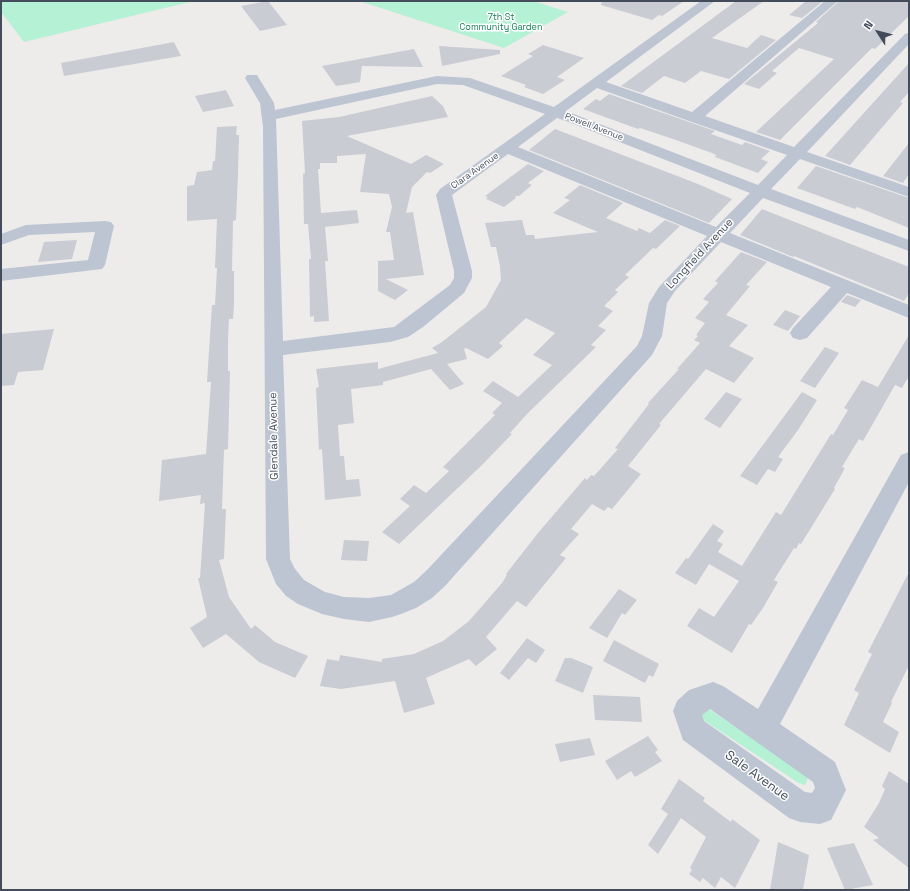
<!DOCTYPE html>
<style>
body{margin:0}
#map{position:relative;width:910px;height:891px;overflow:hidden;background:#eeebeb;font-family:"Space Grotesk",sans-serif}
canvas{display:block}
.frame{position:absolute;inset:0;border:2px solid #434c5a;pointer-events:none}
.north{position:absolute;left:858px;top:12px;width:40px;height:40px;-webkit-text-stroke:3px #fff;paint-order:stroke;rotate:306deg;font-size:11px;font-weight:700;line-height:16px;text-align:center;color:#434c5a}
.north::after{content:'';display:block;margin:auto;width:14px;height:18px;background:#434c5a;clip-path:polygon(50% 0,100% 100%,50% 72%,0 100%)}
</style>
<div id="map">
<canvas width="910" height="891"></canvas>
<div class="frame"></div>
<div class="north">N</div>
</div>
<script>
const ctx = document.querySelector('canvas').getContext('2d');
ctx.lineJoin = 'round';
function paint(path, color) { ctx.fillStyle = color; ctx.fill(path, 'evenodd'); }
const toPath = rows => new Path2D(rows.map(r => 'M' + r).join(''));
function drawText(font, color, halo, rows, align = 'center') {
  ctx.font = font + ' "Space Grotesk",sans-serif'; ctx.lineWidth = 3; ctx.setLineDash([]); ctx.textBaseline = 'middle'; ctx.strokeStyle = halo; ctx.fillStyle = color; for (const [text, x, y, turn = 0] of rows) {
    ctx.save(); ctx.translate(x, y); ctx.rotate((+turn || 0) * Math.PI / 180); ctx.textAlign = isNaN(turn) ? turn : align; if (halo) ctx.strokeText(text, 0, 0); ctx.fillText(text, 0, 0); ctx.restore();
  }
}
paint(toPath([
 [8,1,194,1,24,42,1,12,1,2],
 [359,1,533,1,568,12,504,48],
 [707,708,804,772,808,777,806,784,804,785,797,782,702,719,697,709]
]), '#b5f1d4');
paint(toPath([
 [268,1,287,25,260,31,241,6],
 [602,1,684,1,662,16,659,15,652,20,601,5],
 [736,1,764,1,712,38,747,48,761,35,776,40,729,79,701,71,685,83,664,76,642,93,621,86],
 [806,1,823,1,802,18,789,15],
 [839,1,909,1,909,16,875,49,872,48,780,140,756,132,834,59,799,48,772,71,777,73,759,89,744,84,818,23,816,22],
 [174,42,181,56,64,76,61,63],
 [543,45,584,58,557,77,565,80,543,94,524,87,526,85,501,76,533,56,528,54],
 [439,46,500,50,500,54,442,66],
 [414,49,423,67,362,66,360,82,349,84,336,86,322,66],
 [909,63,909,92,900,102,903,103,850,165,825,156],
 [226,90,234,106,203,112,195,96],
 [609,94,715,131,711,134,742,145,745,142,770,151,761,159,768,162,758,173,715,157,716,155,712,153,673,139,640,128,638,129,583,109,596,99,600,101],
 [432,96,443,106,448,117,347,136,411,164,426,155,444,164,430,173,427,172,412,187,406,213,413,212,424,275,386,279,408,290,395,300,378,291,378,261,394,260,390,232,386,232,392,207,389,194,360,192,366,154,337,156,337,163,320,163,320,169,318,169,321,213,357,210,359,223,325,227,328,261,325,261,329,321,314,322,314,316,310,317,309,259,311,259,308,224,304,224,303,174,305,173,302,121,339,117],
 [237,126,236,135,239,135,238,174,236,220,233,221,232,271,234,271,234,305,233,319,229,319,228,340,228,371,230,371,228,449,224,450,222,509,226,509,224,559,219,560,229,597,251,629,255,625,275,642,308,656,295,678,259,662,226,634,203,648,190,628,207,617,198,578,200,578,205,503,200,504,201,495,159,501,162,460,206,454,211,382,207,382,208,366,212,305,215,305,217,268,215,268,217,219,187,221,187,186,194,185,197,172,212,170,213,161,215,161,217,127],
 [555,129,698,184,732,199,709,223,529,150],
 [909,143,909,174,903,183,883,176],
 [528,164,544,171,528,183,532,185,519,196,515,196,516,198,504,207,486,199,488,197,485,196],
 [816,166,909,198,909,228,857,207,855,209,797,188],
 [580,185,623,203,606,218,637,231,639,228,650,233,665,220,680,226,656,249,653,248,625,275,629,277,615,290,618,292,604,306,613,311,598,326,606,330,591,345,596,347,527,414,510,433,512,434,482,465,399,544,382,532,410,506,400,499,414,485,426,493,449,471,443,467,495,415,492,413,502,403,483,391,493,381,518,397,552,365,533,355,555,333,526,318,499,343,503,346,488,359,466,348,464,349,467,359,447,364,464,384,450,390,431,369,383,382,383,385,351,389,354,423,338,425,340,456,344,456,346,480,359,479,361,496,325,500,322,449,319,450,316,388,319,387,316,369,378,362,378,369,438,353,432,348,442,342,486,307,501,280,500,266,496,247,491,247,485,223,522,220,526,235,534,235,535,239,598,232,553,213,570,200,564,198],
 [762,209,909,267,909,293,904,301,794,256,793,257,740,235],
 [77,240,72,259,38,262,44,242],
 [741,252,767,262,746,285,750,286,726,315,748,325,729,346,754,358,734,383,706,369,659,424,661,425,628,466,641,474,612,509,608,507,604,511,592,504,571,529,579,534,560,555,566,558,526,607,517,601,486,637,497,649,476,666,469,659,426,678,435,704,404,713,395,681,341,689,320,686,327,659,339,661,340,655,382,662,382,659,414,654,443,641,469,621,502,583,507,575,506,574,538,533,585,478,587,480,591,475,594,476,618,449,615,448,649,404,648,403,679,369,677,369,700,343,694,340,698,336,696,335,705,323,695,318,709,302,703,299,718,283,715,281],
 [847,295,861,300,855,307,841,302],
 [785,310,800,316,788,331,773,325],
 [54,329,43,370,18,372,14,385,1,386,1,334],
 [909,335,909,376,902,388,895,385,863,441,859,439,842,467,845,468,834,488,835,489,801,544,799,543,796,549,794,548,774,580,778,582,763,608,751,625,749,624,732,653,687,626,699,608,714,617,739,581,709,564,696,585,675,573,686,558,688,559,713,524,724,531,717,541,723,544,718,552,742,566,776,512,781,515,831,434,833,435,848,410,844,408,862,380,878,387],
 [825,347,839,353,815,388,800,381],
 [726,392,742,399,720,428,704,419],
 [802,392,817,400,798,430,778,457,783,459,775,472,768,469,757,485,740,476],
 [344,540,369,541,367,561,341,560],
 [909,572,909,665,891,702,892,703,883,722,899,732,890,753,844,725,859,693,854,690,872,654,868,652],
 [619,589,637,600,625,615,622,613,607,638,589,628],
 [527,638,545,650,536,663,528,658,509,680,500,673],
 [614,640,659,664,653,677,649,675,645,683,603,661],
 [565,658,571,658,593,667,583,693,555,681],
 [593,695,640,697,642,722,595,720],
 [648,736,658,750,655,752,662,761,635,777,631,771,617,780,605,761],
 [590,738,595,755,560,762,555,744],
 [889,771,909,784,909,868,873,840,879,838,864,827,879,803,885,789,882,786],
 [679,779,705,798,703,801,731,822,732,819,760,840,735,888,721,877,715,888,703,878,700,882,689,874,692,870,690,868,706,837,681,818,658,854,648,845,668,814,661,809],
 [778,842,809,855,803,890,770,890],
 [854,843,873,885,845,890,827,848]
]), '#caccd4');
paint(toPath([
 [701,1,715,1,606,82,692,112,825,1,838,1,705,116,794,147,905,34,909,33,909,44,807,152,909,187,909,197,800,159,771,189,909,240,909,251,763,198,730,233,909,305,909,318,847,293,807,338,800,340,793,338,790,333,793,328,831,287,721,242,675,291,667,303,662,336,652,355,445,586,432,598,416,608,401,614,392,617,369,622,344,619,322,614,298,604,286,596,276,584,266,559,263,127,260,103,245,78,247,75,257,75,274,103,275,110,437,76,470,78,554,107,701,1],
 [437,84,463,85,545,114,440,189,436,195,454,271,454,278,450,285,394,327,283,341,276,119,437,84],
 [597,88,689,121,787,155,758,185,566,111,597,88],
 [557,118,566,121,750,193,716,227,518,147,557,118],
 [508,154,707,236,659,287,649,303,642,336,637,346,427,570,414,582,391,595,369,598,344,597,325,592,304,580,295,569,290,559,283,355,390,342,408,337,423,327,464,293,472,278,472,271,452,195,508,154],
 [105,221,111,222,114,226,105,265,102,269,1,281,1,269,88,260,95,232,29,235,1,245,1,234,26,225,105,221],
 [909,452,909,482,780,724,835,762,846,790,831,820,820,824,800,822,789,818,683,740,673,711,677,701,689,690,713,682,723,686,758,709,901,455,909,452],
 [710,709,813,782,815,788,812,793,805,792,704,721,702,715,710,709]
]), '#bdc5d2');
drawText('9px', '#107e56', '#fff', [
 ["7th St",501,18],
 ["Community Garden",501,28]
]);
drawText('9px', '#434c5a', '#fff', [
 ["Powell Avenue",594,127,21],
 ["Clara Avenue",475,171,-35]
]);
drawText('11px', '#434c5a', '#fff', [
 ["Longfield Avenue",700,254,-47],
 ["Glendale Avenue",274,436,-91]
]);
drawText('13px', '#434c5a', '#fff', [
 ["Sale Avenue",757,776,36]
]);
</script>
